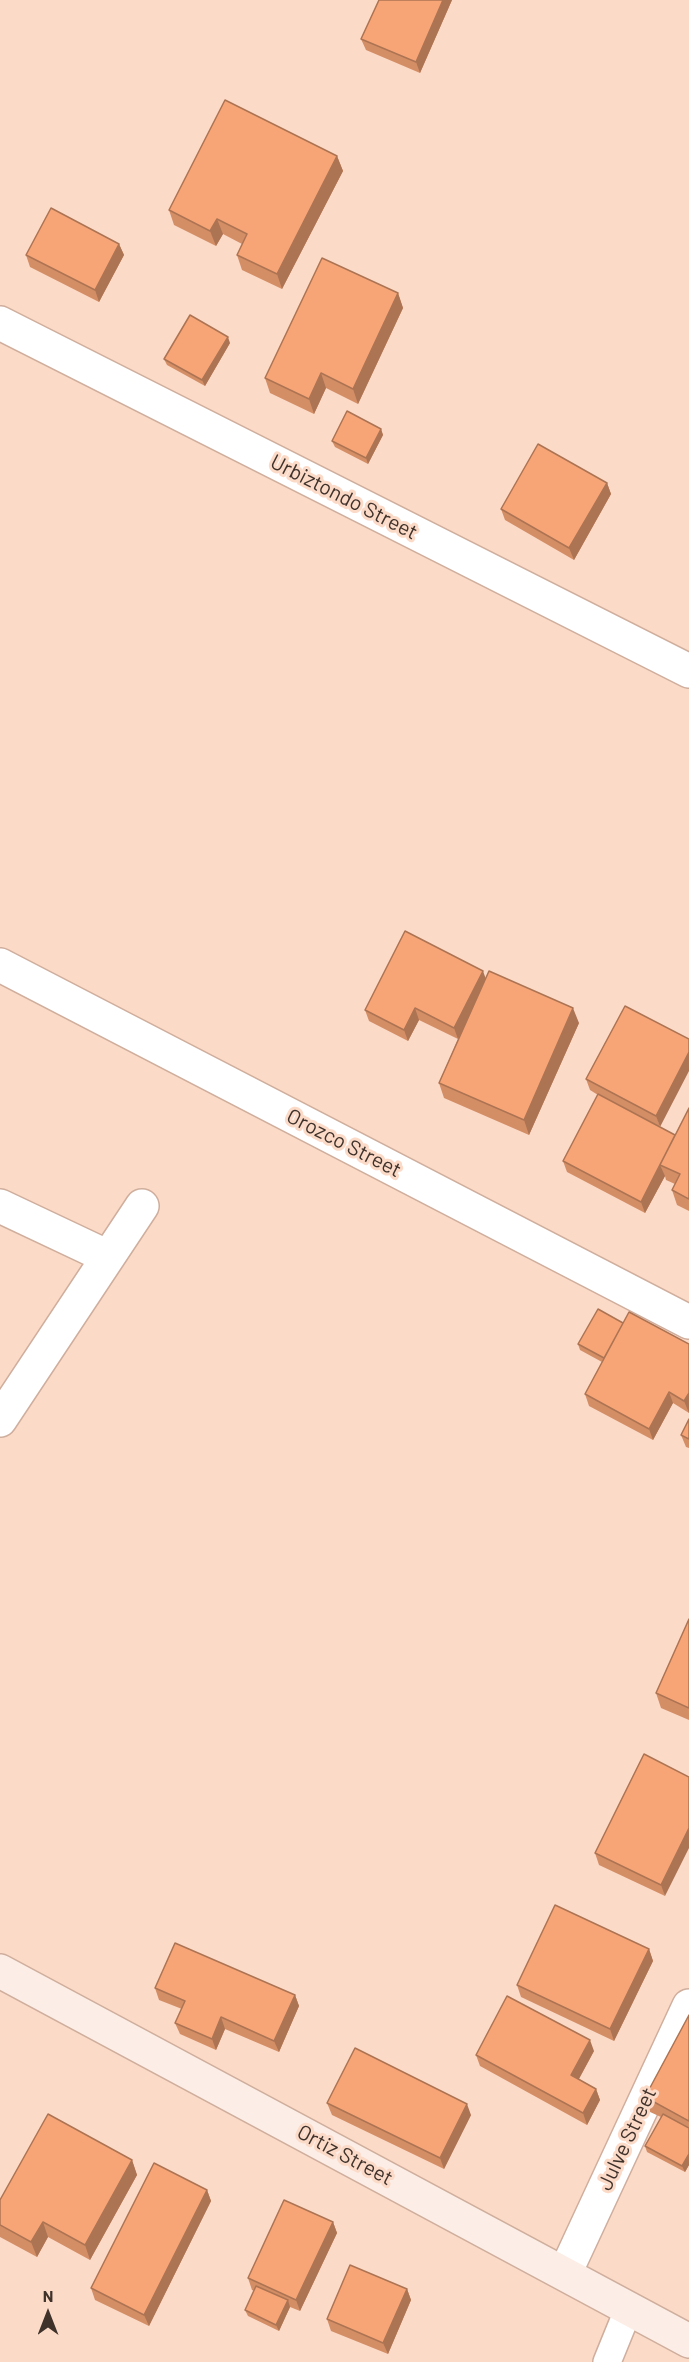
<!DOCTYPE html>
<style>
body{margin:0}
#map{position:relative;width:689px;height:2362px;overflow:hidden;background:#fcdac8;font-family:Barlow,sans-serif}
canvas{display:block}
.north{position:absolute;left:18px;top:2284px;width:60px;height:60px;-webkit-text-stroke:4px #fcdac8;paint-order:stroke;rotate:0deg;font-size:16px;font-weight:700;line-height:24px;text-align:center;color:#3f322b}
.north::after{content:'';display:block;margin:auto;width:21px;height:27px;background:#3f322b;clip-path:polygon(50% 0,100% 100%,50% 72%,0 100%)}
</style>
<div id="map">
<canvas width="689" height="2362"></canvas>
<div class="north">N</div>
</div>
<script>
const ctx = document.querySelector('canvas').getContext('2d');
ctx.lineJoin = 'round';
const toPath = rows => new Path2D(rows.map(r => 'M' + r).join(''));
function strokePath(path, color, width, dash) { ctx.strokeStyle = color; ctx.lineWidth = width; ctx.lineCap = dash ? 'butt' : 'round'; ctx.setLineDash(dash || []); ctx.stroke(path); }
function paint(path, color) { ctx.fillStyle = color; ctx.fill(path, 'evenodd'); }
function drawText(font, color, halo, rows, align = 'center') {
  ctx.font = font + ' Barlow,sans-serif'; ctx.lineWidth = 6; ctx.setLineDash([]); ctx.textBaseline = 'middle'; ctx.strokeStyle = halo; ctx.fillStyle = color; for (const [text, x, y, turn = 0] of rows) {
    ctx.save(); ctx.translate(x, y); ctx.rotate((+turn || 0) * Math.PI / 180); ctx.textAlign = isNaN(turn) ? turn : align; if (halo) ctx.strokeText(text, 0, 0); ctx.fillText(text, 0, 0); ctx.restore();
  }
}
const lane = toPath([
 [607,2362,629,2308]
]);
const street = toPath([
 [0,323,689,671],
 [0,965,689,1322],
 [0,1206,108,1257],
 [0,1420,142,1206],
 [565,2273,689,2006]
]);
const secondary = toPath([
 [0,1971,689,2341]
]);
strokePath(lane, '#cfae9d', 30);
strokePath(street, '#cfae9d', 36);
strokePath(secondary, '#cfae9d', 36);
strokePath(lane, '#fff', 27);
strokePath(street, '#fff', 33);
strokePath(secondary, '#fceee6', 33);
paint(toPath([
 [379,0,452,0,420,73,366,50,361,39],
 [337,156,343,171,282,289,242,270,237,255,242,244,223,234,216,246,174,225,169,210],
 [119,244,124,255,99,302,30,267,26,255],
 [398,293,403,308,358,404,326,388,314,414,270,393,265,378],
 [230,343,205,386,167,365,164,359],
 [381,429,383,435,368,464,335,447,332,441],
 [607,483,611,494,574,560,505,520,501,509],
 [486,978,579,1023,529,1135,444,1098,439,1083,458,1039,419,1020,408,1041,369,1021,365,1010],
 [625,1006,660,1127,675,1135,689,1108,689,1211,677,1205,672,1190,675,1184,666,1180,665,1176,645,1213,567,1172,563,1161,598,1095,590,1090,586,1079],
 [623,1323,689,1344,689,1413,673,1403,653,1440,589,1406,585,1394,602,1362,580,1350,578,1344],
 [689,1419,689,1448,686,1447,681,1435],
 [689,1619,689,1720,661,1708,656,1693],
 [644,1754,665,1896,599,1865,595,1853],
 [649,1949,653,1961,614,2041,521,1997,517,1985],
 [155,1988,295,1995,299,2006,279,2052,225,2029,216,2050,180,2034,175,2023,182,2009,159,2000],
 [689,2015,689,2165,685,2172,647,2152,645,2146,661,2117,650,2112,645,2097],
 [594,2051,579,2079,596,2089,600,2100,587,2125,480,2066,476,2055],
 [327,2103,471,2115,444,2169,332,2115],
 [132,2160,137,2175,90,2260,48,2237,37,2257,0,2237,0,2200],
 [207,2190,211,2201,149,2326,95,2300,91,2288],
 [333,2222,337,2233,300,2311,290,2307,279,2331,248,2316,245,2310,254,2291,252,2290,248,2278],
 [407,2289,411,2300,388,2354,331,2331,327,2319]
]), '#d48e66');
paint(toPath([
 [443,0,452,0,420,73,416,62],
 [337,156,343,171,282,289,277,274],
 [217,219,223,234,216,246,210,231],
 [119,244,124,255,99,302,95,290],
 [398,293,403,308,358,404,353,389],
 [228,337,230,343,205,386,202,380],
 [321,373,326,388,314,414,309,399],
 [381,429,383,435,368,464,366,458],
 [607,483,611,494,574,560,569,548],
 [483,971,487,982,458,1039,454,1028],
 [415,1008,419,1020,408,1041,404,1030],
 [573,1008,579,1023,529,1135,524,1120],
 [689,1052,689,1071,660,1127,656,1116],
 [675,1135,660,1165,665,1176,645,1213,641,1202],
 [669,1392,673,1403,653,1440,649,1429],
 [689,1393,689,1413,684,1401],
 [689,1828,689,1848,665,1896,661,1885],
 [649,1949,653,1961,614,2041,610,2029],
 [295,1995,299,2006,279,2052,274,2041],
 [221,2017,225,2029,216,2050,212,2039],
 [590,2040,594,2051,575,2086,571,2075],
 [596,2089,600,2100,587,2125,583,2113],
 [467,2104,471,2115,444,2169,440,2158],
 [689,2154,689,2165,685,2172,682,2166],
 [132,2160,137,2175,90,2260,85,2245],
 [207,2190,211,2201,149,2326,144,2315],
 [43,2222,48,2237,37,2257,31,2242],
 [333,2222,337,2233,300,2311,296,2300],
 [407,2289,411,2300,388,2354,383,2343],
 [288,2300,290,2307,279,2331,276,2325]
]), '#ad7453');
const building = toPath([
 [379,0,443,0,416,62,361,39,379,0],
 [225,100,337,156,277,274,237,255,247,234,217,219,210,231,169,210,225,100],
 [51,208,119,244,95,290,26,255,51,208],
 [322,258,398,293,353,389,321,373,309,399,265,378,322,258],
 [190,315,228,337,202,380,164,359,190,315],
 [347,411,381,429,366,458,332,441,347,411],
 [538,444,607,483,569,548,501,509,538,444],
 [405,931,483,971,454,1028,415,1008,404,1030,365,1010,405,931],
 [489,971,573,1008,524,1120,439,1083,489,971],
 [625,1006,689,1039,689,1052,656,1116,586,1079,625,1006],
 [598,1094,675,1135,641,1202,563,1161,598,1094],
 [689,1108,689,1199,672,1190,680,1174,660,1165,689,1108],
 [598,1309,623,1323,604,1358,578,1344,598,1309],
 [629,1312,689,1344,689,1393,684,1401,669,1392,649,1429,585,1394,629,1312],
 [689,1419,689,1439,681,1435,689,1419],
 [689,1619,689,1708,656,1693,689,1619],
 [644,1754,689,1777,689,1828,661,1885,595,1853,644,1754],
 [555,1905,649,1949,610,2029,517,1985,555,1905],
 [175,1943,295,1995,274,2041,221,2017,212,2039,175,2023,185,2001,155,1988,175,1943],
 [507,1996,590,2040,571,2075,596,2089,583,2113,476,2055,507,1996],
 [689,2015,689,2121,645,2097,689,2015],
 [355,2048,467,2104,440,2158,327,2103,355,2048],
 [48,2114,132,2160,85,2245,43,2222,31,2242,0,2225,0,2200,48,2114],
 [663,2114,689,2128,689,2154,682,2166,645,2146,663,2114],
 [154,2163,207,2190,144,2315,91,2288,154,2163],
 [284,2200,333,2222,296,2300,248,2278,284,2200],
 [350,2265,407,2289,383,2343,327,2319,350,2265],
 [256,2286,288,2300,276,2325,245,2310,256,2286]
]);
paint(building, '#f7a577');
strokePath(building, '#ad7453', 1.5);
drawText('21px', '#3f322b', '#fcdac8', [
 ["Urbiztondo Street",344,497,27],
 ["Orozco Street",344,1143,27],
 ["Julve Street",627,2139,-65],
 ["Ortiz Street",345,2155,28]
]);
</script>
